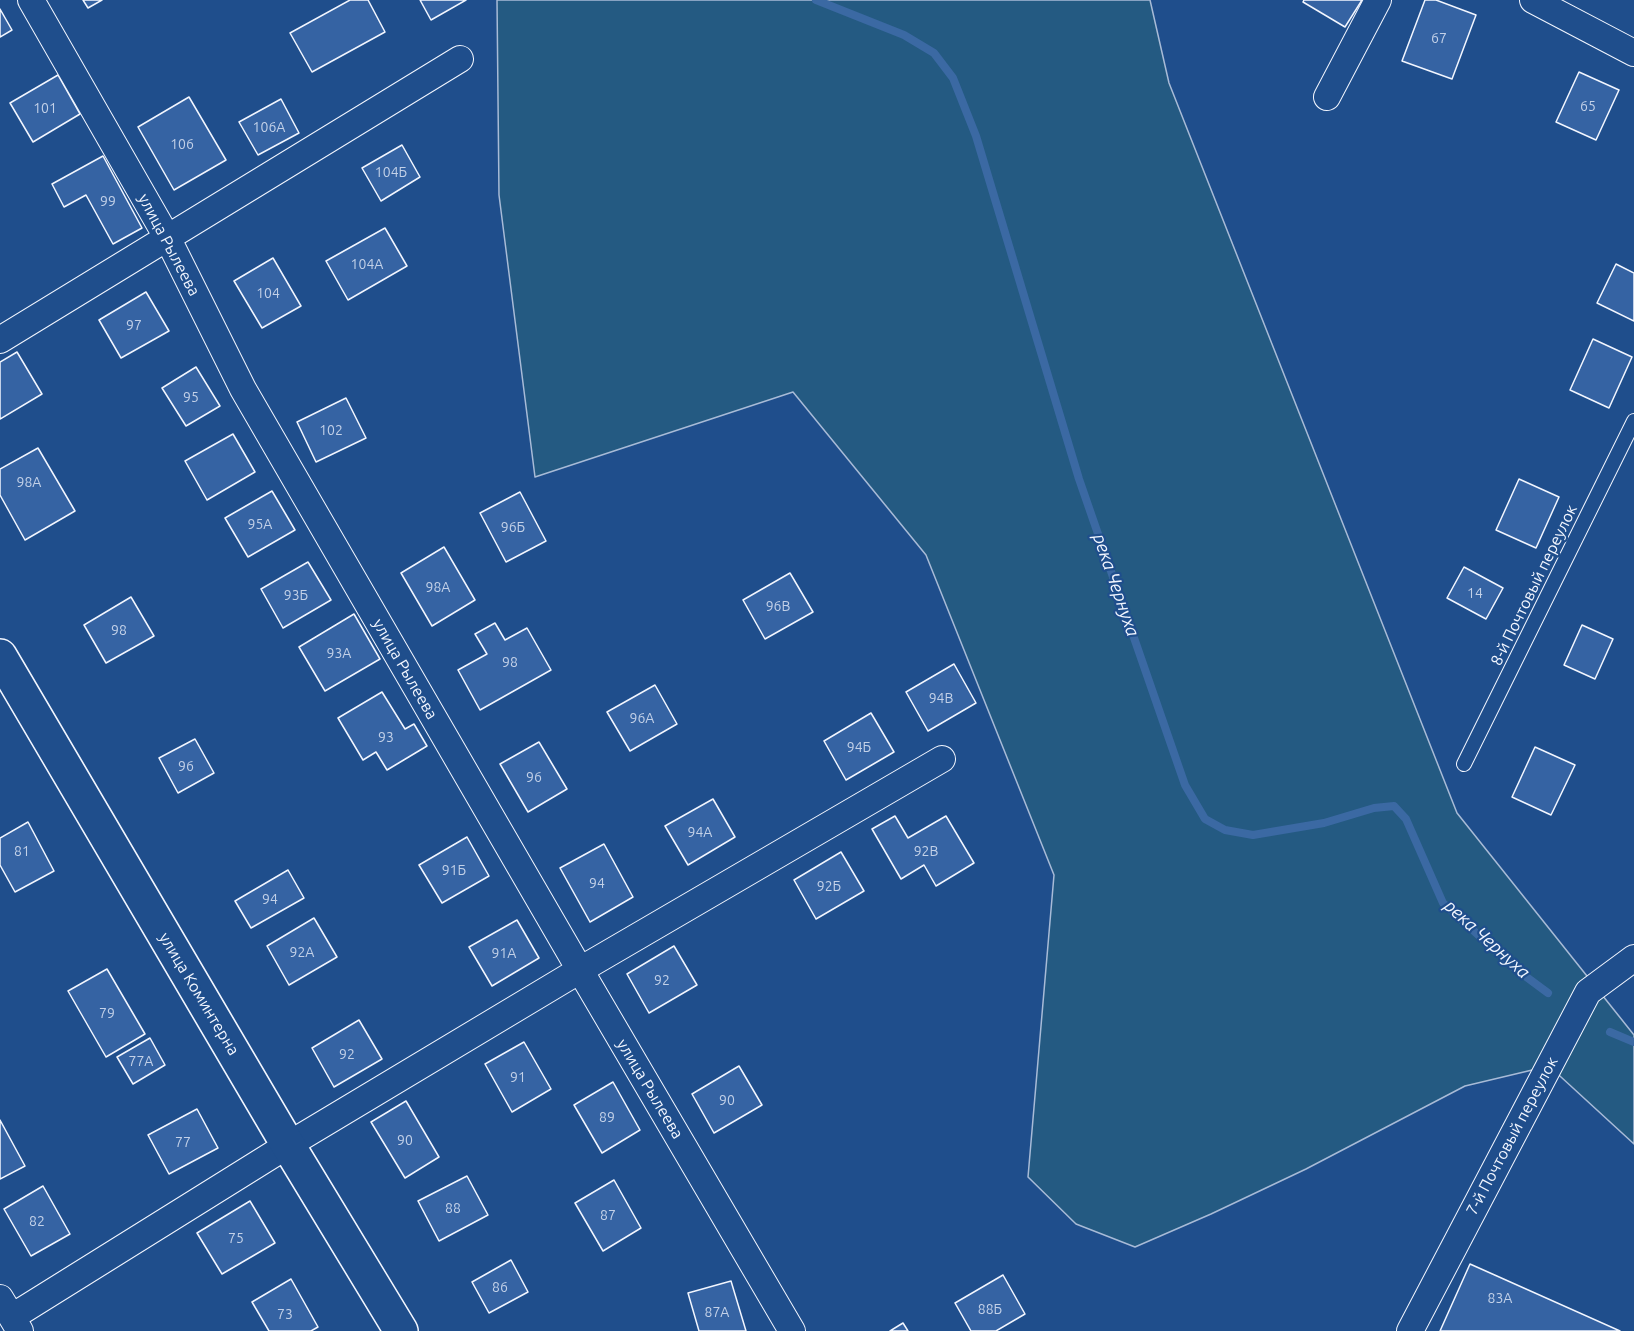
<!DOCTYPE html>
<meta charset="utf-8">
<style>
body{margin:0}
canvas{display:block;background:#1f4e8c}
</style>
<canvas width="1634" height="1331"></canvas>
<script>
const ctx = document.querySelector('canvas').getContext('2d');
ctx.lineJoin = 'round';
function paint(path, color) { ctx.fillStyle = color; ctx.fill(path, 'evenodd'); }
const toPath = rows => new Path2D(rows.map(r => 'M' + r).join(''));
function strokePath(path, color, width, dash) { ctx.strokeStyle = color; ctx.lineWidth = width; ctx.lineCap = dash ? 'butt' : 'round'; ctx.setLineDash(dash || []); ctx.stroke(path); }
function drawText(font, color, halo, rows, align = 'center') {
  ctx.font = font + ' Ubuntu,sans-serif'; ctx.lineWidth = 4.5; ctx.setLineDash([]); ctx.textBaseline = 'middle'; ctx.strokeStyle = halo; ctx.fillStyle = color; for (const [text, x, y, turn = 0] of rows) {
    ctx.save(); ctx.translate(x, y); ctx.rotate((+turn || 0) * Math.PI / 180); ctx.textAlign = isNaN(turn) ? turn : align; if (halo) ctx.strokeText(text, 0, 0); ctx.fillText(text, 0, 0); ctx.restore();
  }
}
const green = toPath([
 [497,0,1150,0,1169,83,1457,813,1634,1035,1634,1144,1549,1066,1465,1086,1306,1169,1211,1214,1135,1247,1076,1224,1028,1177,1054,875,926,555,793,392,535,477,499,195,497,0]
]);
paint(green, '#245a82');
strokePath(green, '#a8bbd7', 1.5);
strokePath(toPath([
 [816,0,904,35,934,53,953,78,976,136,1079,479,1185,785,1205,819,1225,830,1253,835,1324,823,1374,808,1394,806,1406,819,1443,903,1517,970,1548,993],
 [1610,1032,1634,1042]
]), '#3b69a3', 8);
const building = toPath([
 [83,0,102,0,88,8,83,0],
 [350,0,368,0,385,32,312,72,290,33,350,0],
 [420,0,466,0,431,20,420,0],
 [1304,0,1362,0,1345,27,1303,2,1304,0],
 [1425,0,1436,0,1476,15,1452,79,1402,61,1425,0],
 [0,9,12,30,0,37,0,9],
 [1579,72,1619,90,1596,140,1556,122,1579,72],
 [58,75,80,114,33,142,10,103,58,75],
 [189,97,226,160,174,190,138,127,189,97],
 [281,99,299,133,258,155,239,122,281,99],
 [402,145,420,177,381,201,362,168,402,145],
 [103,156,142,228,113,244,86,195,64,207,52,184,103,156],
 [385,228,407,266,348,300,326,261,385,228],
 [273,258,301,306,262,328,234,281,273,258],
 [1616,264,1634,273,1634,321,1597,303,1616,264],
 [146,292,169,331,121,358,99,320,146,292],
 [1593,339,1632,357,1609,408,1570,390,1593,339],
 [17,352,42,394,0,419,0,362,17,352],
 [196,367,220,406,186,426,162,388,196,367],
 [346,398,366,438,316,462,297,422,346,398],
 [233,434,255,472,207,500,185,461,233,434],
 [38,448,75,511,25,540,0,495,0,469,38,448],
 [1519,479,1559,497,1536,548,1496,530,1519,479],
 [272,491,295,530,248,557,225,518,272,491],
 [520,492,546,541,506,562,480,513,520,492],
 [444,547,475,600,432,626,401,573,444,547],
 [308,562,331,600,283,628,261,589,308,562],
 [1464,567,1503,588,1486,619,1447,598,1464,567],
 [790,573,813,612,765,639,743,600,790,573],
 [131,597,154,636,106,663,84,625,131,597],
 [354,614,380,659,325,691,299,647,354,614],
 [495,623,505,640,527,628,551,670,480,710,458,670,487,654,475,634,495,623],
 [1582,625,1613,639,1595,679,1564,665,1582,625],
 [954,664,976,703,928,731,906,692,954,664],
 [655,685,677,724,630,751,607,712,655,685],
 [382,692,405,729,414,724,427,746,387,770,376,752,363,760,338,718,382,692],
 [871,713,894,752,846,780,824,741,871,713],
 [195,739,214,773,178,793,159,758,195,739],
 [539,742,567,789,528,812,500,764,539,742],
 [1535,747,1575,765,1551,815,1512,797,1535,747],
 [713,799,735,837,688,865,665,826,713,799],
 [895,816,908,838,946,816,974,863,936,886,924,865,901,879,872,829,895,816],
 [28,822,54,871,15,892,0,865,0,838,28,822],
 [467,837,489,876,442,903,419,865,467,837],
 [604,844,633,897,590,922,560,868,604,844],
 [841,852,864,891,816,919,794,880,841,852],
 [288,870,304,898,251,928,235,901,288,870],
 [314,918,337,957,289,985,267,946,314,918],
 [517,920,539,958,492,986,469,947,517,920],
 [674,946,697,985,649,1013,627,974,674,946],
 [107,969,145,1034,106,1057,68,991,107,969],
 [359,1020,382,1059,334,1087,312,1048,359,1020],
 [150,1038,165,1065,133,1084,117,1057,150,1038],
 [524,1042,551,1089,512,1112,485,1064,524,1042],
 [739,1066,762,1105,714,1133,692,1094,739,1066],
 [613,1082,640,1130,602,1153,574,1105,613,1082],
 [406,1101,439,1157,405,1178,371,1122,406,1101],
 [197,1109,218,1148,169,1174,148,1135,197,1109],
 [0,1120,25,1166,0,1179,0,1120],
 [467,1176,488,1215,439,1241,418,1201,467,1176],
 [614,1180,641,1228,603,1251,575,1203,614,1180],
 [43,1186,70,1234,31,1256,4,1209,43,1186],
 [250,1201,275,1243,222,1274,197,1233,250,1201],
 [511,1260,528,1292,489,1313,472,1282,511,1260],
 [1470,1264,1620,1331,1440,1331,1470,1264],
 [1003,1275,1025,1314,996,1331,971,1331,955,1303,1003,1275],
 [291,1279,318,1327,311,1331,269,1331,252,1302,291,1279],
 [731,1281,746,1331,699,1331,688,1293,731,1281],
 [903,1323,908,1331,890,1331,903,1323]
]);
paint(building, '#3563a3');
strokePath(building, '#f2f6ff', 1.5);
const service = toPath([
 [1464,764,1634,421]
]);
const minor = toPath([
 [31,0,168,239,243,389,580,970,792,1331],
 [1533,0,1634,53],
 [1327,97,1378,0],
 [0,340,460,59],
 [0,1298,20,1331],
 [12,1317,288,1145,580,970,942,759],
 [1410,1331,1588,992,1634,958]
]);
const tertiary = toPath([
 [0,656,288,1145,401,1331]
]);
strokePath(service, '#f2f6ff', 16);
strokePath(minor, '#f2f6ff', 28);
strokePath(tertiary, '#f2f6ff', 36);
strokePath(service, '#1f4e8c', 14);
strokePath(minor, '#1f4e8c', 26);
strokePath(tertiary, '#1f4e8c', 33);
drawText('14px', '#c3d1e8', null, [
 ["67",1439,38],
 ["65",1588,106],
 ["101",45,108],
 ["106А",269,127],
 ["106",182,144],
 ["104Б",391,172],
 ["99",108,201],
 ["104А",367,264],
 ["104",268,293],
 ["97",134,325],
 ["95",191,397],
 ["102",331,430],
 ["98А",29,482],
 ["95А",260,524],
 ["96Б",513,527],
 ["98А",438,587],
 ["14",1475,593],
 ["93Б",296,595],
 ["96В",778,606],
 ["98",119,630],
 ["93А",339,653],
 ["98",510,662],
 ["94В",941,698],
 ["96А",642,718],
 ["93",386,737],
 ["94Б",859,747],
 ["96",186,766],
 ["96",534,777],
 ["94А",700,832],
 ["81",22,851],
 ["92В",926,851],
 ["91Б",454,870],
 ["94",597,883],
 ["92Б",829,886],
 ["94",270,899],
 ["92А",302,952],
 ["91А",504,953],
 ["92",662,980],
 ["79",107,1013],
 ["92",347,1054],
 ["77А",141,1061],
 ["91",518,1077],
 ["90",727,1100],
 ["89",607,1117],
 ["90",405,1140],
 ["77",183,1142],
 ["88",453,1208],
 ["87",608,1215],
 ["82",37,1221],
 ["75",236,1238],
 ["86",500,1287],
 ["83А",1500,1298],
 ["88Б",990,1309],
 ["87А",717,1312],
 ["73",285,1314]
]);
drawText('16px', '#f2f6ff', '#1f4e8c', [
 ["улица Рылеева",169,245,62],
 ["8-й Почтовый переулок",1534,585,-64],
 ["улица Рылеева",405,669,60],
 ["улица Коминтерна",199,994,59],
 ["улица Рылеева",650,1089,59],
 ["7-й Почтовый переулок",1512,1136,-62]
]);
drawText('italic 18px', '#f2f6ff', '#1f4e8c', [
 ["река Чернуха",1116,585,71],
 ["река Чернуха",1487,939,42]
]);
</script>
